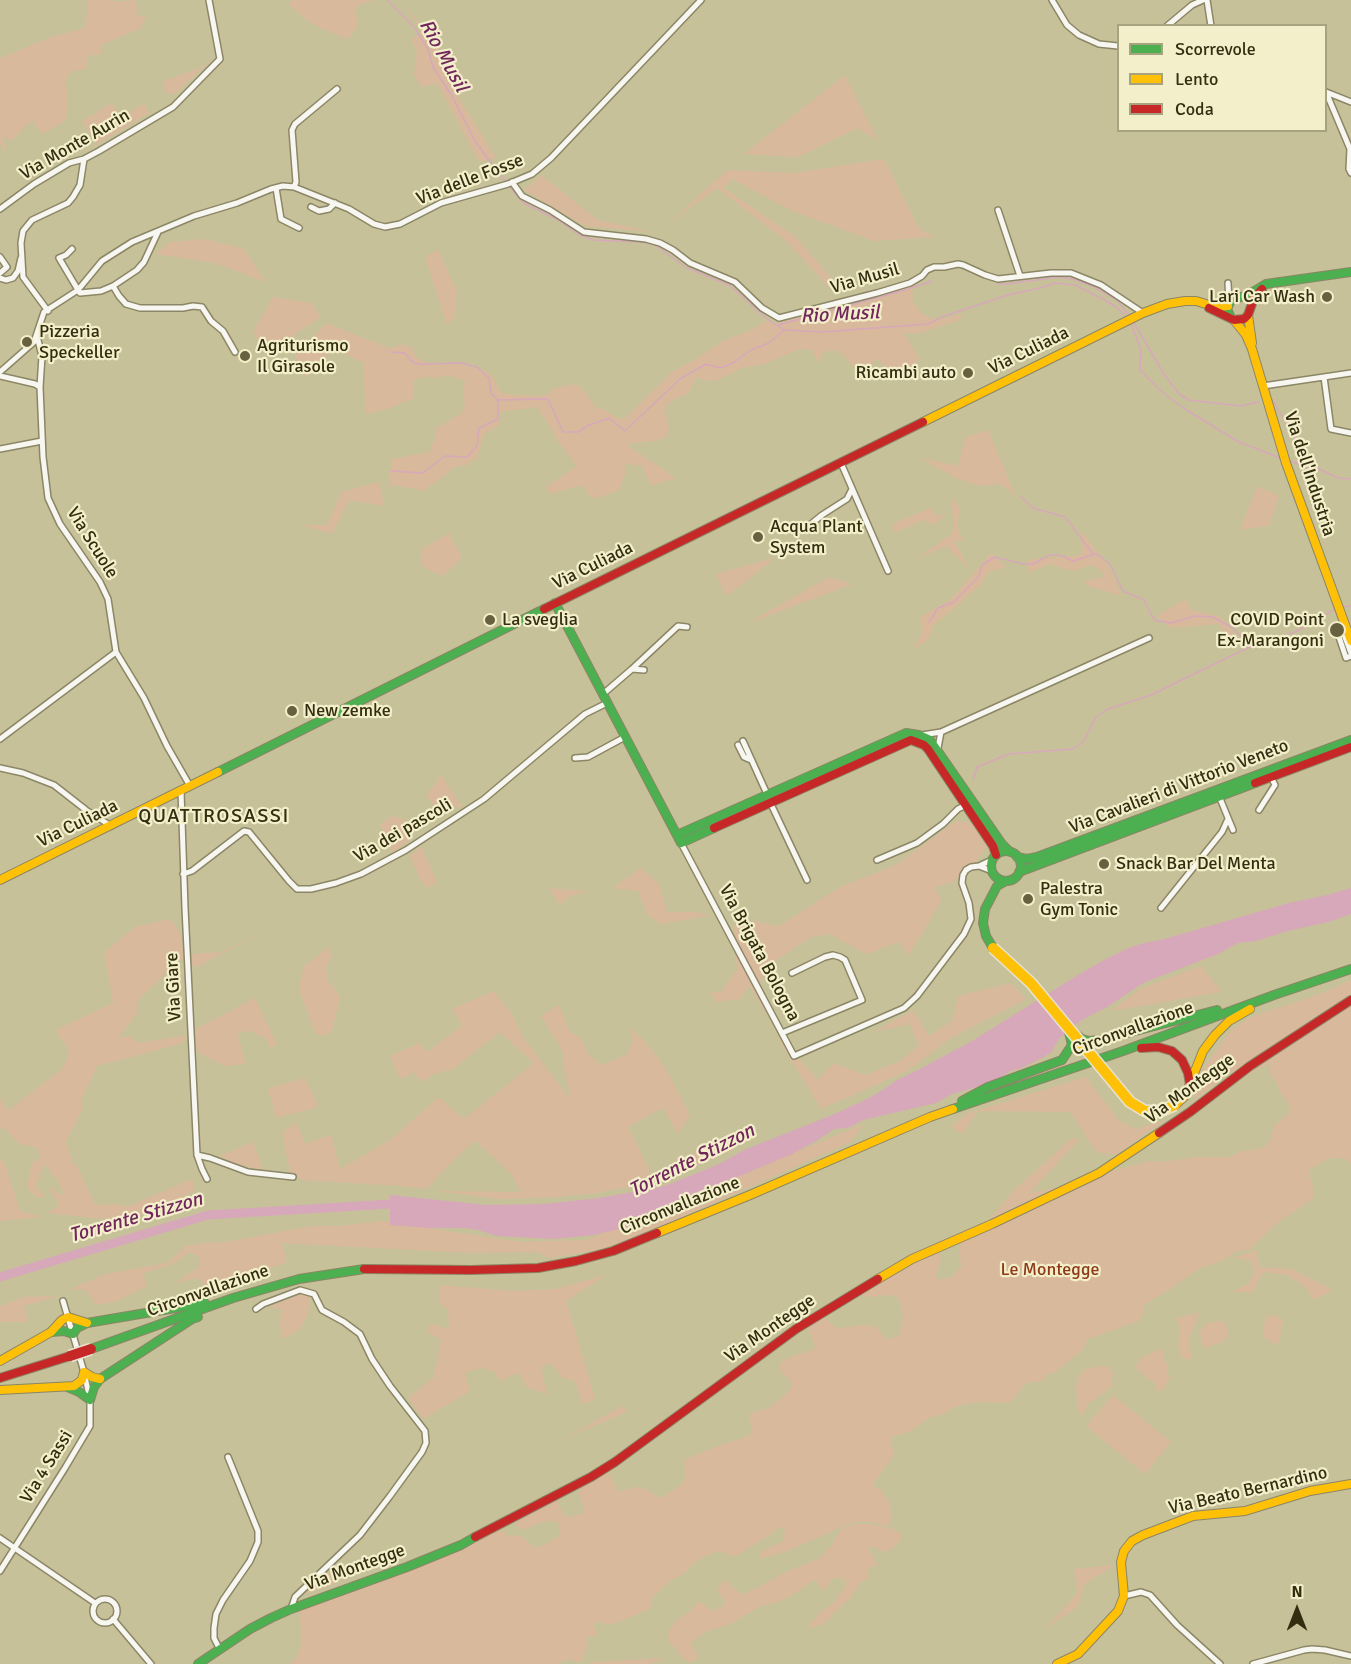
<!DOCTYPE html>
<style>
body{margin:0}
#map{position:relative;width:1351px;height:1664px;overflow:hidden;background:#c7c199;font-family:Signika,sans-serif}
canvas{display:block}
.legend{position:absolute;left:1117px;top:24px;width:210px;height:108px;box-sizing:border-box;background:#f4efcb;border:2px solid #a7a280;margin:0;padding:8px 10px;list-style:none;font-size:18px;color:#332e0f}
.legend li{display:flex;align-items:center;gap:12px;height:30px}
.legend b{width:30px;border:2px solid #a7a280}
.north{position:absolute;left:1267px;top:1580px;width:60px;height:60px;-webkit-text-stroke:4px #f4efcb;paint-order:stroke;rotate:0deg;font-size:16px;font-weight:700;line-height:24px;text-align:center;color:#332e0f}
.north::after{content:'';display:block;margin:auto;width:21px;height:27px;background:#332e0f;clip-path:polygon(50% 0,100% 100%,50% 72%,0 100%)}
</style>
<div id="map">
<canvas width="1351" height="1664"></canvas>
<ul class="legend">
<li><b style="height:8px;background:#4caf50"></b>Scorrevole</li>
<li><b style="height:8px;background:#ffc107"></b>Lento</li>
<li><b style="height:8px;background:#c62828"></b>Coda</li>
</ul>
<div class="north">N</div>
</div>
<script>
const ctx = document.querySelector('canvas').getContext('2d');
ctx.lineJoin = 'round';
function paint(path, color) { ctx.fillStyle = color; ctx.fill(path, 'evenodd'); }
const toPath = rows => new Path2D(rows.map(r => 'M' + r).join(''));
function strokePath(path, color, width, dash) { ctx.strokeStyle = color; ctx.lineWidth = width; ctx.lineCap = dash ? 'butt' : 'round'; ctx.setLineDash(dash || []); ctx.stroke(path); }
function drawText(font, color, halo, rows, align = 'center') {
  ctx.font = font + ' Signika,sans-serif'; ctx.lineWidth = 4.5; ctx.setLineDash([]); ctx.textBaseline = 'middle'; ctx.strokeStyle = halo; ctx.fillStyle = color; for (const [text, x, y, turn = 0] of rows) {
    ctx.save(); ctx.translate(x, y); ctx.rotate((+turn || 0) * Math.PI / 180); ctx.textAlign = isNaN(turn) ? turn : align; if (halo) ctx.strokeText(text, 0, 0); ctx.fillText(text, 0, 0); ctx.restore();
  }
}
paint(toPath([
 [88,0,113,0,114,2,136,0,137,16,146,17,141,28,101,45,101,54,87,56,86,69,72,71,65,82,68,95,66,120,42,134,32,120,11,141,3,135,6,153,0,144,0,58,51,37,85,28],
 [292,0,373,0,355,7,358,27,347,39,312,24,289,5],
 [402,2,442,52,450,83,496,158,479,162,437,83,421,87,414,74,417,52,411,39,422,33],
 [216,56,174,95,164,91,164,81,200,68],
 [845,75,878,141,858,128,798,157,744,154],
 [112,103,121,117,144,104,149,113,93,147,93,146,96,143,82,121],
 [884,159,919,229,936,237,874,241,790,210,732,179,724,188,797,238,832,279,856,289,830,288,786,241,717,188,668,224,727,170,793,173],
 [541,175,598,220,654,232,585,226,524,190],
 [204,239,244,249,266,282,215,263,155,254,170,242],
 [438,250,457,292,454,319,447,325,425,257],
 [914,282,912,293,913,300,916,307,923,314,933,319,943,319,963,313,959,320,921,333,904,333,920,360,894,377,877,358,862,375,838,350,823,352,819,363,812,350,799,349,762,365,745,367,717,380,707,381,696,377,688,394,679,397,670,402,664,409,669,426,667,436,658,441,632,443,628,446,676,478,651,486,642,466,624,464,626,472,619,490,598,498,590,497,583,485,550,494,546,487,577,466,556,439,551,428,537,407,499,412,499,425,484,434,477,458,464,466,455,466,443,477,431,485,425,491,394,485,390,487,390,469,392,469,391,459,430,452,435,438,435,429,462,413,465,403,463,393,465,381,448,375,437,378,424,377,413,380,414,398,390,408,366,414,363,363,334,348,304,377,295,356,326,323,389,348,400,345,408,346,413,348,416,358,433,365,451,363,477,368,489,373,495,380,499,390,506,394,539,396,549,394,553,389,573,384,581,387,597,408,603,409,617,418,624,419,672,372,698,358,723,341,752,330,765,321,778,323],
 [273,297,311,303,321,317,266,354,253,332],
 [988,430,1016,497,1001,484,978,486,958,479,918,457,958,466,966,437],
 [379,482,384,506,349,500,332,534,302,525,327,525,341,492],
 [1257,486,1279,496,1269,526,1240,530],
 [951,497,959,507,958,529,963,541,954,541,971,571,946,546,916,559,954,532],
 [932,507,936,516,946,513,935,525,923,520,894,533,892,524],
 [1082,531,1108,566,1122,596,1089,586,1083,581,1104,577,1102,571,1091,565,1072,571,1050,564,1028,573,1028,560,1082,555],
 [449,533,462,558,442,576,422,566,422,549],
 [991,553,1006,567,988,572,982,584,934,625,928,640,913,650,922,633,920,617,950,600],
 [775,558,727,596,715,574],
 [829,577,852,584,746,624],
 [1186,599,1192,610,1219,616,1242,643,1233,646,1219,624,1169,628,1157,616],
 [441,775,463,808,448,805,444,817,426,796],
 [391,816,403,819,410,840,393,853,380,825],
 [956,821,972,823,987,846,978,859,954,882,935,887,941,902,909,955,898,942,867,954,829,934,811,937,771,964,761,981,766,1015,749,985,740,999,717,1002,710,993,722,991,737,969,734,925,755,921,779,926,840,887,896,865],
 [421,846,437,883,427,888,419,877,410,856],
 [641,868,659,884,667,912,694,912,712,915,661,924,647,914,638,891,613,888],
 [549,888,590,892,572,895,560,905],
 [170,919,182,935,183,955,220,952,253,937,196,967,180,959,137,1001,138,1013,118,1038,131,1036,138,1043,187,1035,183,1043,97,1066,81,1101,83,1107,66,1142,73,1164,77,1166,95,1205,118,1204,127,1207,194,1178,194,1191,151,1214,104,1219,46,1213,60,1206,48,1187,65,1196,57,1179,44,1164,36,1186,45,1197,37,1198,27,1188,31,1165,41,1156,36,1147,20,1144,4,1128,0,1129,0,1097,8,1111,64,1067,69,1050,55,1030,113,1003,104,952,135,927],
 [329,946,331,957,326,968,328,981,340,996,332,1031,324,1036,315,1033,299,989,303,968],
 [1201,966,1222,992,1111,1011,1141,988],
 [1351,980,1351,1164,1344,1158,1330,1158,1313,1167,1310,1170,1309,1174,1314,1189,1313,1198,1272,1227,1249,1250,1235,1252,1224,1260,1200,1268,1170,1289,1145,1304,1142,1317,1138,1321,1088,1339,1082,1351,1053,1373,1048,1373,1043,1381,1039,1382,1029,1382,1025,1384,1010,1403,977,1402,961,1405,953,1408,944,1414,929,1418,909,1432,893,1436,890,1440,894,1454,892,1458,873,1484,875,1488,880,1489,883,1492,884,1496,890,1503,891,1519,889,1526,871,1522,853,1522,785,1552,759,1559,761,1552,783,1541,785,1532,783,1528,778,1528,770,1535,736,1556,731,1556,723,1552,718,1551,708,1555,694,1563,685,1573,671,1580,653,1597,650,1601,652,1605,650,1609,610,1625,601,1622,593,1624,597,1633,595,1637,590,1636,586,1638,587,1647,584,1656,582,1661,578,1663,570,1659,556,1664,289,1664,295,1660,302,1643,299,1606,334,1593,383,1581,499,1526,508,1536,518,1535,522,1537,534,1547,543,1546,556,1538,559,1535,559,1525,556,1521,543,1522,522,1530,518,1528,513,1519,556,1498,564,1515,568,1517,582,1514,584,1510,578,1492,580,1488,603,1474,607,1473,611,1476,616,1489,619,1492,636,1487,646,1489,658,1497,662,1497,681,1485,686,1477,685,1467,683,1463,685,1459,724,1444,749,1436,752,1432,749,1417,751,1413,769,1408,790,1390,792,1386,791,1381,780,1371,779,1366,782,1362,791,1357,812,1350,815,1346,808,1328,811,1324,820,1318,825,1318,835,1327,840,1328,864,1325,873,1326,877,1328,886,1339,895,1338,899,1335,903,1319,901,1303,899,1299,891,1295,868,1297,854,1294,941,1245,940,1262,936,1276,938,1280,951,1277,961,1267,959,1247,965,1234,985,1225,1013,1191,1072,1138,1080,1139,1030,1193,1086,1181,1106,1173,1146,1162,1168,1161,1198,1157,1230,1157,1244,1150,1255,1150,1264,1147,1270,1140,1274,1126,1288,1114,1290,1110,1287,1101,1281,1094,1276,1081,1270,1073,1270,1063,1242,1078,1232,1071,1195,1100,1200,1073,1231,1030,1251,1017,1323,993],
 [1011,983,1026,999,951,1038,907,1071,821,1109,775,1034,818,1080,833,1063,865,1075,900,1061,919,1045,910,1024,874,1032,913,1010,929,1036,953,1020,958,996],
 [494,991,512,1014,522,1036,571,1100,563,1064,563,1051,541,1016,559,1005,570,1032,582,1039,587,1053,601,1065,627,1055,633,1039,629,1027,643,1040,659,1059,673,1082,690,1116,678,1134,663,1108,628,1127,652,1176,684,1166,686,1168,643,1186,615,1189,598,1193,555,1197,500,1199,435,1191,521,1192,511,1174,475,1140,444,1170,427,1189,400,1186,302,1180,290,1172,282,1133,296,1122,305,1144,331,1135,340,1169,390,1140,439,1097,464,1119,534,1063,500,1032,453,1069,434,1074,421,1082,414,1072,400,1079,390,1056,419,1043,427,1052,462,1026,452,1009],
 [255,998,277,1044,271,1048,265,1038,251,1031,237,1033,246,1064,224,1066,194,1050,194,1030],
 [1086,1077,1119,1121,1136,1129,1165,1120,1116,1155,1096,1152,1071,1112,978,1111,962,1134,951,1127,968,1113],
 [305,1078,318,1107,276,1118,268,1088],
 [863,1124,851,1142,635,1238,594,1251,548,1258,539,1252,469,1253,282,1243,287,1263,205,1285,198,1278,175,1283,200,1266,199,1256,190,1252,171,1265,143,1273,147,1286,117,1301,96,1305,85,1289,68,1290,106,1274,167,1263,186,1246,210,1242,220,1243,312,1226,340,1226,382,1221,521,1242,587,1240],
 [253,1142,263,1170,234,1164,220,1156],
 [725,1145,734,1149,697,1165,690,1156,701,1148],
 [0,1160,4,1161,20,1211,42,1217,0,1221],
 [1257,1250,1259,1267,1292,1269,1333,1290,1314,1300,1305,1287,1288,1275,1263,1272,1253,1292,1232,1292,1248,1284,1255,1272,1251,1260,1232,1258],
 [608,1274,566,1301,595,1399,583,1405,575,1381,563,1378,550,1363,541,1367,547,1394,527,1387,518,1372,501,1381,494,1372,483,1368,465,1372,470,1391,423,1419,408,1398,434,1377,441,1340,426,1331,430,1324,449,1329,448,1311,439,1302,439,1285,514,1291,556,1289],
 [297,1294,311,1297,307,1316,299,1330,283,1339,280,1326,281,1309,270,1307],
 [59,1296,24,1306,28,1322,0,1322,0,1306,24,1297],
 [1202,1312,1198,1315,1196,1324,1189,1336,1189,1345,1192,1356,1189,1359,1184,1359,1181,1356,1178,1345,1180,1327,1175,1318],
 [1271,1315,1275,1315,1283,1320,1280,1339,1278,1343,1273,1344,1263,1336,1265,1321,1266,1317],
 [1221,1321,1225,1324,1227,1328,1227,1337,1224,1341,1204,1349,1200,1334,1201,1329,1208,1323],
 [1160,1348,1163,1352,1163,1357,1167,1365,1169,1379,1165,1387,1158,1392,1155,1389,1156,1384,1149,1380,1136,1368,1137,1363,1139,1360],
 [1103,1366,1108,1367,1113,1374,1111,1387,1088,1404,1083,1415,1079,1413,1078,1408,1076,1387,1078,1378,1084,1370,1088,1368],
 [1113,1395,1171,1442,1145,1474,1086,1426],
 [623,1406,627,1412,563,1439],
 [854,1524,870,1524,894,1529,901,1534,901,1539,892,1549,888,1551,879,1551,876,1547,872,1546,868,1549,874,1556,877,1565,868,1568,869,1578,860,1583,852,1596,823,1624,810,1628,810,1623,821,1612,832,1604,846,1586,845,1581,842,1578,833,1578,825,1590,820,1588,816,1580,812,1581,801,1590,779,1602,761,1606,733,1623,704,1632,690,1644,698,1656,696,1660,692,1662,687,1662,684,1659,671,1644,668,1640,669,1630,678,1619,690,1612,699,1601,710,1610,715,1610,723,1606,725,1602,717,1589,723,1582,727,1581,733,1588,740,1593,745,1594,790,1570,819,1559,832,1544,841,1529],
 [1115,1565,1084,1584,1078,1606,1044,1630,1078,1593,1074,1569],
 [327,1570,337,1583,299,1596],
 [666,1658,649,1664,590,1664,592,1662]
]), '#d8b99c');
paint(toPath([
 [1351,888,1351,914,1332,921,1288,931,1256,941,1238,943,1218,954,1143,983,1109,1006,1080,1021,1058,1040,1051,1053,1046,1055,1046,1056,1021,1068,1010,1071,1001,1077,980,1086,952,1094,936,1103,863,1120,848,1128,834,1129,818,1140,792,1154,650,1214,628,1227,594,1235,555,1239,496,1236,478,1230,465,1228,428,1228,390,1225,390,1195,487,1205,544,1204,599,1198,661,1187,675,1182,719,1164,744,1150,832,1115,863,1101,878,1093,897,1080,918,1070,972,1041,1073,978,1102,961,1126,949,1140,944,1164,939,1289,903,1327,895]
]), '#d7a8ba');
strokePath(toPath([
 [387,0,414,27,428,49,433,67,452,96,475,141,506,183],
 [510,187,522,202,558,220,576,233,585,237,594,240,642,242,655,245,687,268,729,285,766,318,784,330,822,332,928,324,942,317,1008,295,1040,288,1056,283,1075,285,1105,300,1116,307,1126,316],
 [998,284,1006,284,1059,277,1072,279,1092,286,1117,300,1129,315],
 [1133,321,1164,374,1178,393,1189,400,1240,406,1259,402],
 [1130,322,1141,349,1140,370,1163,393,1185,409,1237,441,1280,458],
 [778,325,905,290,932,281],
 [391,352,405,353,411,361,419,364,461,363,477,367,489,378,491,393,498,400,548,399,563,432,578,432,589,425,609,418,625,431,680,379,706,364,720,368,733,363,751,350,769,343,783,331],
 [1272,399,1295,439,1317,468],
 [1290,461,1312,469,1317,468,1338,478,1351,479],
 [391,471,423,473,445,456,467,457,477,446,479,428,498,419,498,400],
 [1021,497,1033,508,1065,517,1093,554,1097,554,1110,564,1123,591,1144,600,1154,620,1171,623,1195,616,1213,617,1233,628,1248,645,1255,647,1297,631,1337,608],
 [1341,607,1351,606],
 [929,622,938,608,954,602,979,576,982,565,995,557,1023,564,1033,564,1050,555,1060,555,1073,561,1092,555],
 [973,780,977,767,1009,754,1073,749,1083,742,1096,717,1108,709,1151,695,1247,648,1253,647]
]), '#d7a8ba', 1.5);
strokePath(toPath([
 [0,1277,208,1215,391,1204,402,1202]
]), '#d7a8ba', 9);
const street = toPath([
 [1052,0,1067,25,1079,35,1099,44,1118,46],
 [1207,0,1211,26],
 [1167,26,1192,5,1203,0],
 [1326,92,1350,149,1349,169,1351,173],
 [1326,92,1351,102],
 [512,182,522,196,550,210,584,232,646,239,660,243,673,250,690,263,735,282,762,308,779,318,877,293,910,283,922,276,927,270,934,267,944,267,958,264,963,265,985,275,998,279,1051,273,1071,273,1101,285,1143,313],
 [294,187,296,182,292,130,295,124,337,89],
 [276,188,281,219,299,228],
 [311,207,319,211,329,209,335,203],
 [0,209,34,184,69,163,84,159,99,151,173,107,220,59,209,0],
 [998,210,1020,276],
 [72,249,66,255,59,258,78,290,80,293,101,291,113,286,137,270,144,262,158,232],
 [0,257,7,267,0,273],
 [0,278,6,280,13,278,18,271,21,258],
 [1228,283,1229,302],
 [113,286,119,296,126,304,140,308,183,308,193,306,202,307,211,321,223,331,235,352],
 [48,311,23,277,21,243,23,231,32,220,68,203,73,197,80,185,84,159],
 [37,336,42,356,40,387,43,457,48,498,60,524,100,582,108,599,116,652,144,698,167,746,190,786],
 [0,372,34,342,44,312,78,290,102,261,132,242,194,216,237,203,271,189,283,186,294,187,349,209,374,224,385,227,400,224,441,203,508,184,532,174,551,158,701,0],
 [0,376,35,384,40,387],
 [1324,377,1331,429,1351,433],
 [1263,386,1351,373],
 [0,449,42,441],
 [841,463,888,571],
 [811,524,822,515,847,499,852,489],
 [1346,628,1337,631,1346,658,1351,656],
 [1345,637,1351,653],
 [632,669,678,626,687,627],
 [603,694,632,669,644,670],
 [941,732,1149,638],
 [922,735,941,732,938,748],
 [0,739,116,652],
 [743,741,767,794],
 [738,745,744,757,751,760],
 [575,758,588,757,625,737],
 [0,768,23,773,54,785,86,810,111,826],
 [181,791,185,908,197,1155,202,1169,207,1179],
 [1219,796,1233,830],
 [770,802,807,880],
 [1259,810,1275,785,1271,777],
 [681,843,794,1056,904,1008,917,996,964,934,971,919,969,903,962,883,963,875,966,870,971,867,979,866,992,860],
 [877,860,917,843,943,824,958,809,966,805],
 [979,866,992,871],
 [183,874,192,871,244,831,249,832,289,881,297,889,311,889,336,883,361,874,406,850,484,799,585,714,607,703],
 [1161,908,1222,832,1228,819],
 [782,1033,862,1000,845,960,840,957,833,955,825,957,792,973],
 [197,1155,210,1158,248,1172,293,1177],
 [256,1309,263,1304,300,1290,314,1294,322,1310,344,1322,360,1334,372,1359,390,1386,425,1431,426,1443,422,1452,390,1496,360,1535,295,1597,291,1609],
 [0,1538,95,1603],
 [0,1571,65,1468,90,1426,90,1400,84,1372,63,1301],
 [1124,1596,1141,1592,1150,1595,1177,1625,1220,1664],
 '93 1611a12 12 0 1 1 24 0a12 12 0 1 1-24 0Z',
 [113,1619,151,1664],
 [220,1650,214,1638,214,1628,216,1614,223,1600,250,1561,258,1542,258,1531,228,1457],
 [1253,1664,1304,1650,1312,1649,1325,1650,1351,1656]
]);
const fast = toPath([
 [1231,318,1227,309,1231,300,1248,295,1266,284,1351,272],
 [555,603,681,843,714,828],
 [218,772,544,609],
 [677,835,906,733,919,735,930,740,1002,844,1010,852],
 '991 866a15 15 0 1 1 30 0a15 15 0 1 1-30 0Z',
 [1017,857,1027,859,1037,857,1351,740],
 [1019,872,1255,783],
 [993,948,986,936,983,923,985,909,997,886,1006,881],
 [1074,1033,1082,1039,1089,1041,1100,1040,1217,1010],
 [962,1101,988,1087,1062,1060,1072,1045,1068,1028],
 [953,1109,1123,1051,1274,995,1351,969],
 [51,1332,64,1331,73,1334,77,1328,87,1323,205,1303],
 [91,1349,233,1298,299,1279,364,1269],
 [67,1387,79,1392,90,1400,94,1387,100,1379,192,1319,198,1317],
 [198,1664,250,1629,271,1618,291,1609,407,1567,461,1545,475,1537]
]);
const slow = toPath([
 [1248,315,1252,343],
 [1234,320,1246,335,1252,349,1286,463,1351,641],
 [923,422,1143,313,1167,304,1185,301,1196,301,1216,307,1228,306],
 [0,880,218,772],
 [1175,1105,1185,1096,1203,1051,1215,1035,1229,1021,1250,1009],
 [657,1233,750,1195,930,1117,953,1109],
 [878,1279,912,1259,992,1224,1099,1173,1159,1133],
 [0,1361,51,1332,62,1320,68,1317,87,1323],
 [0,1390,74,1386,82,1380,84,1372,92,1377,100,1379],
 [1057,1664,1078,1654,1118,1611,1124,1596,1121,1562,1124,1551,1132,1541,1143,1535,1193,1516,1245,1511,1310,1491,1351,1484]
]);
const jam = toPath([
 [1209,308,1234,320,1244,319,1248,315,1254,298,1262,289],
 [544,609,923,422],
 [1255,783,1351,747],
 [714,828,911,740,924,745,928,749,993,846,996,855],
 [1141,1048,1158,1047,1172,1051,1182,1060,1188,1073,1190,1085],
 [1159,1133,1190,1112,1250,1066,1351,1000],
 [364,1269,471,1270,538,1268,576,1261,613,1251,657,1233],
 [0,1378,70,1356],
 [475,1537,591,1477,615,1462,796,1329,878,1279]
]);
strokePath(street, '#8b8666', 8);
strokePath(fast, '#8b8666', 10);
strokePath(slow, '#8b8666', 10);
strokePath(jam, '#8b8666', 10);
strokePath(street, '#f7f6f0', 5);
strokePath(fast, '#4caf50', 8);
strokePath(slow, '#ffc107', 8);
strokePath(jam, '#c62828', 8);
const slowBridge = toPath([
 [993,948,1031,983,1130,1102,1145,1111,1161,1111,1175,1105]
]);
const jamBridge = toPath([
 [70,1356,91,1349]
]);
strokePath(slowBridge, '#e6e3d1', 13, []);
strokePath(jamBridge, '#e6e3d1', 13, []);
strokePath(slowBridge, '#ffc107', 10);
strokePath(jamBridge, '#c62828', 10);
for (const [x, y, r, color] of [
 [1327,297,6,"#67613f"],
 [27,342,6,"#67613f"],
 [245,356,6,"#67613f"],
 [968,373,6,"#67613f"],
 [758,537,6,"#67613f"],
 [490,620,6,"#67613f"],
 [1337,630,8,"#67613f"],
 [292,711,6,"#67613f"],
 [1104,864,6,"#67613f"],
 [1028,899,6,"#67613f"]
]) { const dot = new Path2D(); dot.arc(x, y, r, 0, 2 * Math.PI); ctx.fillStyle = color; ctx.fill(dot); strokePath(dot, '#f4efcb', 2); }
drawText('18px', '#332e0f', '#f4efcb', [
 ["Via Monte Aurin",75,145,-30],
 ["Via delle Fosse",470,180,-21],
 ["Via Musil",865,279,-16],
 ["Via Culiada",1029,351,-26],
 ["Via dell'Industria",1309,474,72],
 ["Via Scuole",92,543,58],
 ["Via Culiada",593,566,-26],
 ["Via Cavalieri di Vittorio Veneto",1179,787,-21],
 ["Via Culiada",78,824,-26],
 ["Via dei pascoli",403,831,-30],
 ["Via Brigata Bologna",759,953,62],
 ["Via Giare",174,987,-93],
 ["Circonvallazione",1133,1029,-20],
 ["Via Montegge",1190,1089,-36],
 ["Circonvallazione",680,1206,-22],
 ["Circonvallazione",208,1291,-19],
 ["Via Montegge",770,1329,-35],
 ["Via 4 Sassi",47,1467,-58],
 ["Via Beato Bernardino",1248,1491,-13],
 ["Via Montegge",355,1568,-20]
]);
drawText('18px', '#332e0f', '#f4efcb', [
 ["Lari Car Wash",1315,297,"right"],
 ["Pizzeria",39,332],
 ["Speckeller",39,353],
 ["Agriturismo",257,346],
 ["Il Girasole",257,367],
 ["Ricambi auto",956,373,"right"],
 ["Acqua Plant",770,527],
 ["System",770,548],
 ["La sveglia",502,620],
 ["COVID Point",1324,620,"right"],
 ["Ex-Marangoni",1324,641,"right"],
 ["New zemke",304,711],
 ["Snack Bar Del Menta",1116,864],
 ["Palestra",1040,889],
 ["Gym Tonic",1040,910]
], 'left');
drawText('18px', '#8e3a18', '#f4efcb', [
 ["Le Montegge",1050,1270]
]);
drawText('italic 20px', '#71275c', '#f4efcb', [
 ["Rio Musil",443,56,61],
 ["Rio Musil",840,315,-3],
 ["Torrente Stizzon",692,1161,-27],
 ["Torrente Stizzon",136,1218,-16]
]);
ctx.letterSpacing = '1.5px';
drawText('20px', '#332e0f', '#f4efcb', [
 ["QUATTROSASSI",214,817]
]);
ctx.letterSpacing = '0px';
</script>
